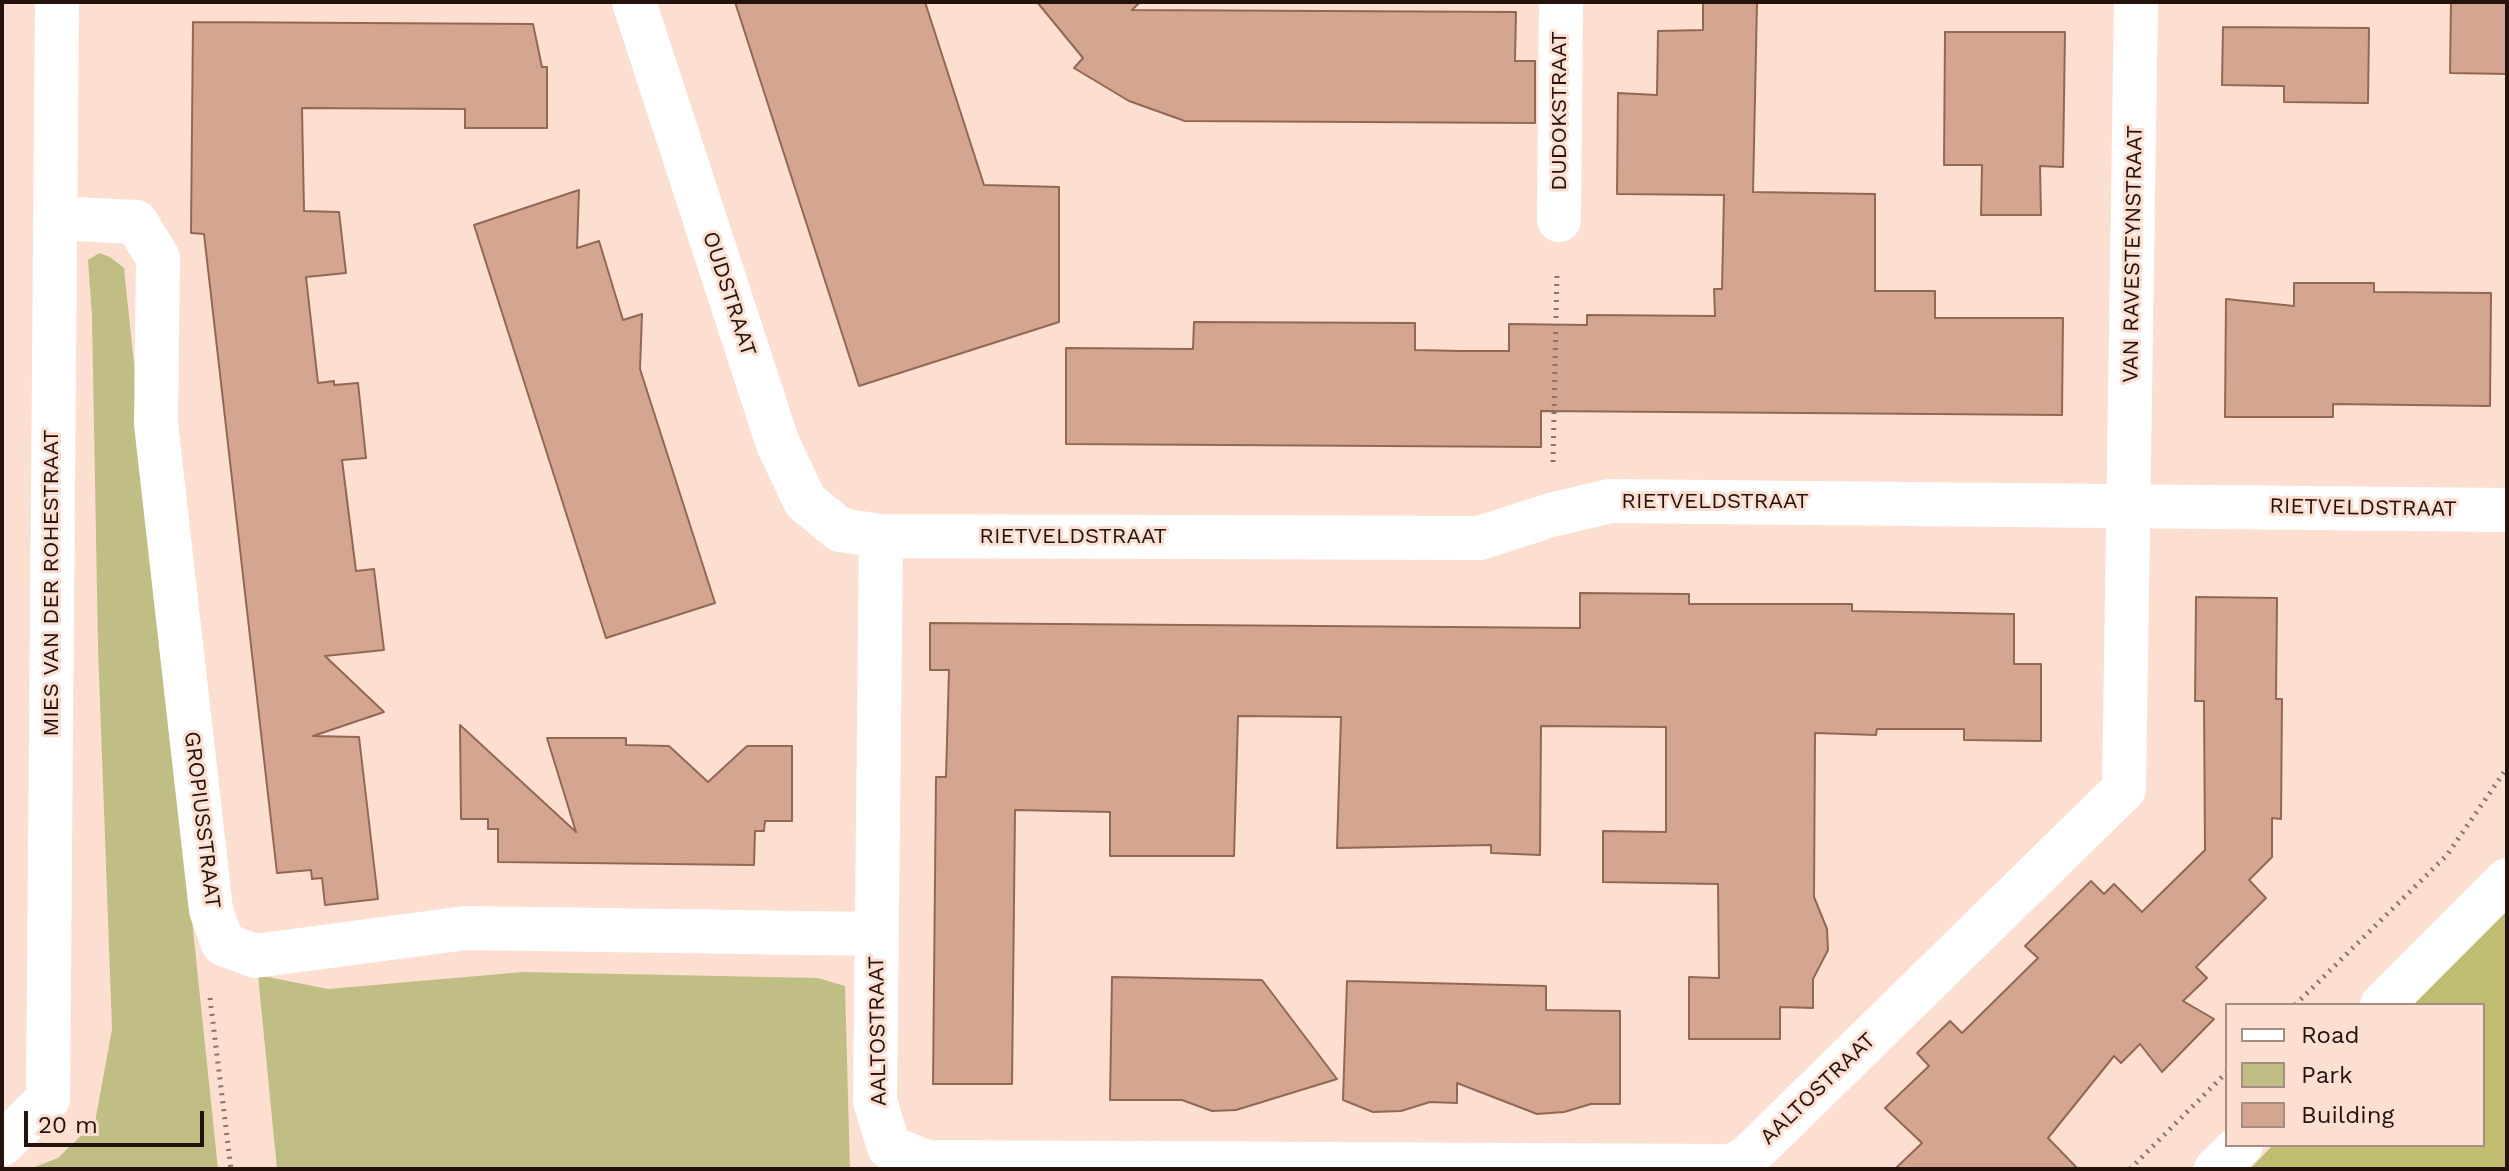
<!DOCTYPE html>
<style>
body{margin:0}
#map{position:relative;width:2509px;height:1171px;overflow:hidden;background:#fddfd2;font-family:"Work Sans",sans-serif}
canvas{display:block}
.frame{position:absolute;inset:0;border:4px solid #24130c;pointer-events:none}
.legend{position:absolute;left:2225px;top:1003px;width:260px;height:144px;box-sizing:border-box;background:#fddfd2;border:2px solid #a68d83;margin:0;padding:10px 14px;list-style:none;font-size:24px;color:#24130c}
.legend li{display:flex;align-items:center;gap:16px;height:40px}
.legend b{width:40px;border:2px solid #a68d83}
.scale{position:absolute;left:24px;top:1111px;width:180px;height:36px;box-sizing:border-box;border:4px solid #24130c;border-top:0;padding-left:10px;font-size:24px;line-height:28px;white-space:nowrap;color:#24130c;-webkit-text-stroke:6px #fddfd2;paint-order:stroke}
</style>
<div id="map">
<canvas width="2509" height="1171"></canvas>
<div class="frame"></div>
<ul class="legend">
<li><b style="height:10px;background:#fff"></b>Road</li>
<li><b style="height:22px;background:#c1be85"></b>Park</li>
<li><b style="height:22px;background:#d4a691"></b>Building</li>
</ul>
<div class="scale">20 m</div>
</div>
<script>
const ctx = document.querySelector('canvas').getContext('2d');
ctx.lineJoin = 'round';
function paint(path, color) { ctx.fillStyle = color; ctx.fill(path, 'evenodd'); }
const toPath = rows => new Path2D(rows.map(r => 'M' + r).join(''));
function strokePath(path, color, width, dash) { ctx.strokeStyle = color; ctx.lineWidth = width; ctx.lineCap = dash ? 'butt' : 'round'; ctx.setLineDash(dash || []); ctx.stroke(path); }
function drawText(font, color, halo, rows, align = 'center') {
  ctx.font = font + ' "Work Sans",sans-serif'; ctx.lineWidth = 6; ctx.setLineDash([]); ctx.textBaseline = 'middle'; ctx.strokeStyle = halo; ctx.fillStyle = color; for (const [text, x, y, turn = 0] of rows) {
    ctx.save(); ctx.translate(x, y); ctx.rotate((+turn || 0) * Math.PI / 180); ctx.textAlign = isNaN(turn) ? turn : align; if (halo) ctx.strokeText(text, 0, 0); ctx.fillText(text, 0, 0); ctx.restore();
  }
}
paint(toPath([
 [99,253,110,257,124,268,218,1169,32,1168,58,1158,95,1122,112,1029,98,647,92,317,88,260],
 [523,972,818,978,845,986,850,1169,277,1169,258,975,328,989]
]), '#c1be85');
paint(toPath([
 [2507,904,2507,1169,2250,1169,2273,1145,2483,1145,2483,1005,2409,1005]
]), '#c0bc70');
const building = toPath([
 [735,2,925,2,984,185,1059,187,1059,322,859,386,735,2],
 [1037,2,1140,2,1132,10,1516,12,1515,61,1535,61,1535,123,1185,121,1129,101,1074,68,1083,58,1037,2],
 [1703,2,1757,2,1753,192,1875,194,1875,291,1935,291,1935,318,2063,318,2062,415,1541,411,1541,447,1066,444,1066,348,1193,349,1194,322,1415,323,1415,350,1461,351,1509,351,1509,324,1587,325,1587,315,1715,316,1714,289,1722,289,1724,195,1617,194,1618,93,1657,95,1658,31,1703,30,1703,2],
 [2451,2,2507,2,2507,74,2450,73,2451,2],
 [193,22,533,24,542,67,547,67,547,128,465,128,465,109,302,108,304,211,339,212,346,273,306,277,318,383,334,381,334,385,358,383,366,458,342,460,356,571,374,569,384,650,325,656,384,712,313,736,359,737,378,899,325,905,322,878,312,879,311,870,277,873,204,234,191,233,193,22],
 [2223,27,2369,28,2368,103,2284,102,2284,86,2222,85,2223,27],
 [1945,32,2065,32,2063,167,2040,166,2041,215,1981,215,1982,165,1944,165,1945,32],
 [579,190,577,248,599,241,623,320,642,314,640,369,715,603,606,638,474,225,579,190],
 [2294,283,2374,283,2374,292,2491,293,2490,406,2333,404,2333,417,2225,417,2226,299,2294,306,2294,283],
 [1580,593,1689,594,1689,604,1852,604,1852,611,2014,614,2014,664,2041,664,2041,741,1964,740,1964,729,1877,729,1876,735,1815,733,1814,897,1827,929,1828,950,1813,979,1813,1008,1780,1007,1780,1039,1689,1039,1689,977,1719,978,1718,884,1603,882,1603,831,1666,832,1666,727,1541,726,1540,855,1491,853,1491,845,1337,848,1341,717,1238,716,1234,856,1110,856,1110,812,1015,810,1012,1084,933,1084,936,777,946,777,949,670,930,670,930,623,1580,628,1580,593],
 [2196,597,2277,598,2276,699,2282,699,2281,819,2272,818,2272,857,2249,880,2266,898,2196,967,2207,978,2183,1001,2214,1019,2162,1072,2140,1044,2121,1063,2114,1056,2048,1138,2078,1169,1895,1169,1922,1143,1885,1108,1929,1066,1917,1053,1950,1021,1962,1033,2038,958,2025,946,2091,881,2104,894,2114,884,2142,912,2205,850,2204,701,2195,701,2196,597],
 [460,725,576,832,547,738,626,738,626,745,669,746,708,782,747,746,792,746,792,821,765,821,764,831,755,831,754,865,498,862,498,829,488,829,488,819,461,819,460,725],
 [1112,977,1262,980,1337,1079,1236,1110,1212,1111,1182,1100,1110,1100,1112,977],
 [1347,981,1546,986,1546,1010,1620,1011,1620,1104,1591,1104,1564,1112,1537,1114,1457,1083,1457,1103,1430,1102,1401,1111,1373,1112,1343,1100,1347,981]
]);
paint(building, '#d4a691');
strokePath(building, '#926854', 2);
strokePath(toPath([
 [1553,462,1557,272],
 [210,998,231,1169],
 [2295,1005,2447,855,2507,768],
 [2130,1169,2227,1072]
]), '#8a7369', 5, [2, 6]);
strokePath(toPath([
 [634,2,778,444,805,501,840,530,881,536,1480,538,1551,515,1610,501,2507,510],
 [55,218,136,222,158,258,156,424,211,910,223,944,255,956,466,928,877,934],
 [1559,220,1561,2],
 [881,536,875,1101,889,1147,926,1162,1732,1166,1747,1158,2124,789,2136,2],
 [2382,1005,2507,880],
 [2,1144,48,1099,57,2],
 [2216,1169,2241,1145]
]), '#fff', 44);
drawText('22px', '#24130c', '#fddfd2', [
 ["DUDOKSTRAAT",1560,111,-90],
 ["VAN RAVESTEYNSTRAAT",2133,254,-89],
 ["OUDSTRAAT",729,294,72],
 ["RIETVELDSTRAAT",1715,502],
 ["RIETVELDSTRAAT",2363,508,1],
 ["RIETVELDSTRAAT",1073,537],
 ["MIES VAN DER ROHESTRAAT",52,583,-90],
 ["GROPIUSSTRAAT",202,820,83],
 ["AALTOSTRAAT",878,1031,-91],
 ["AALTOSTRAAT",1818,1089,-44]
]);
</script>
